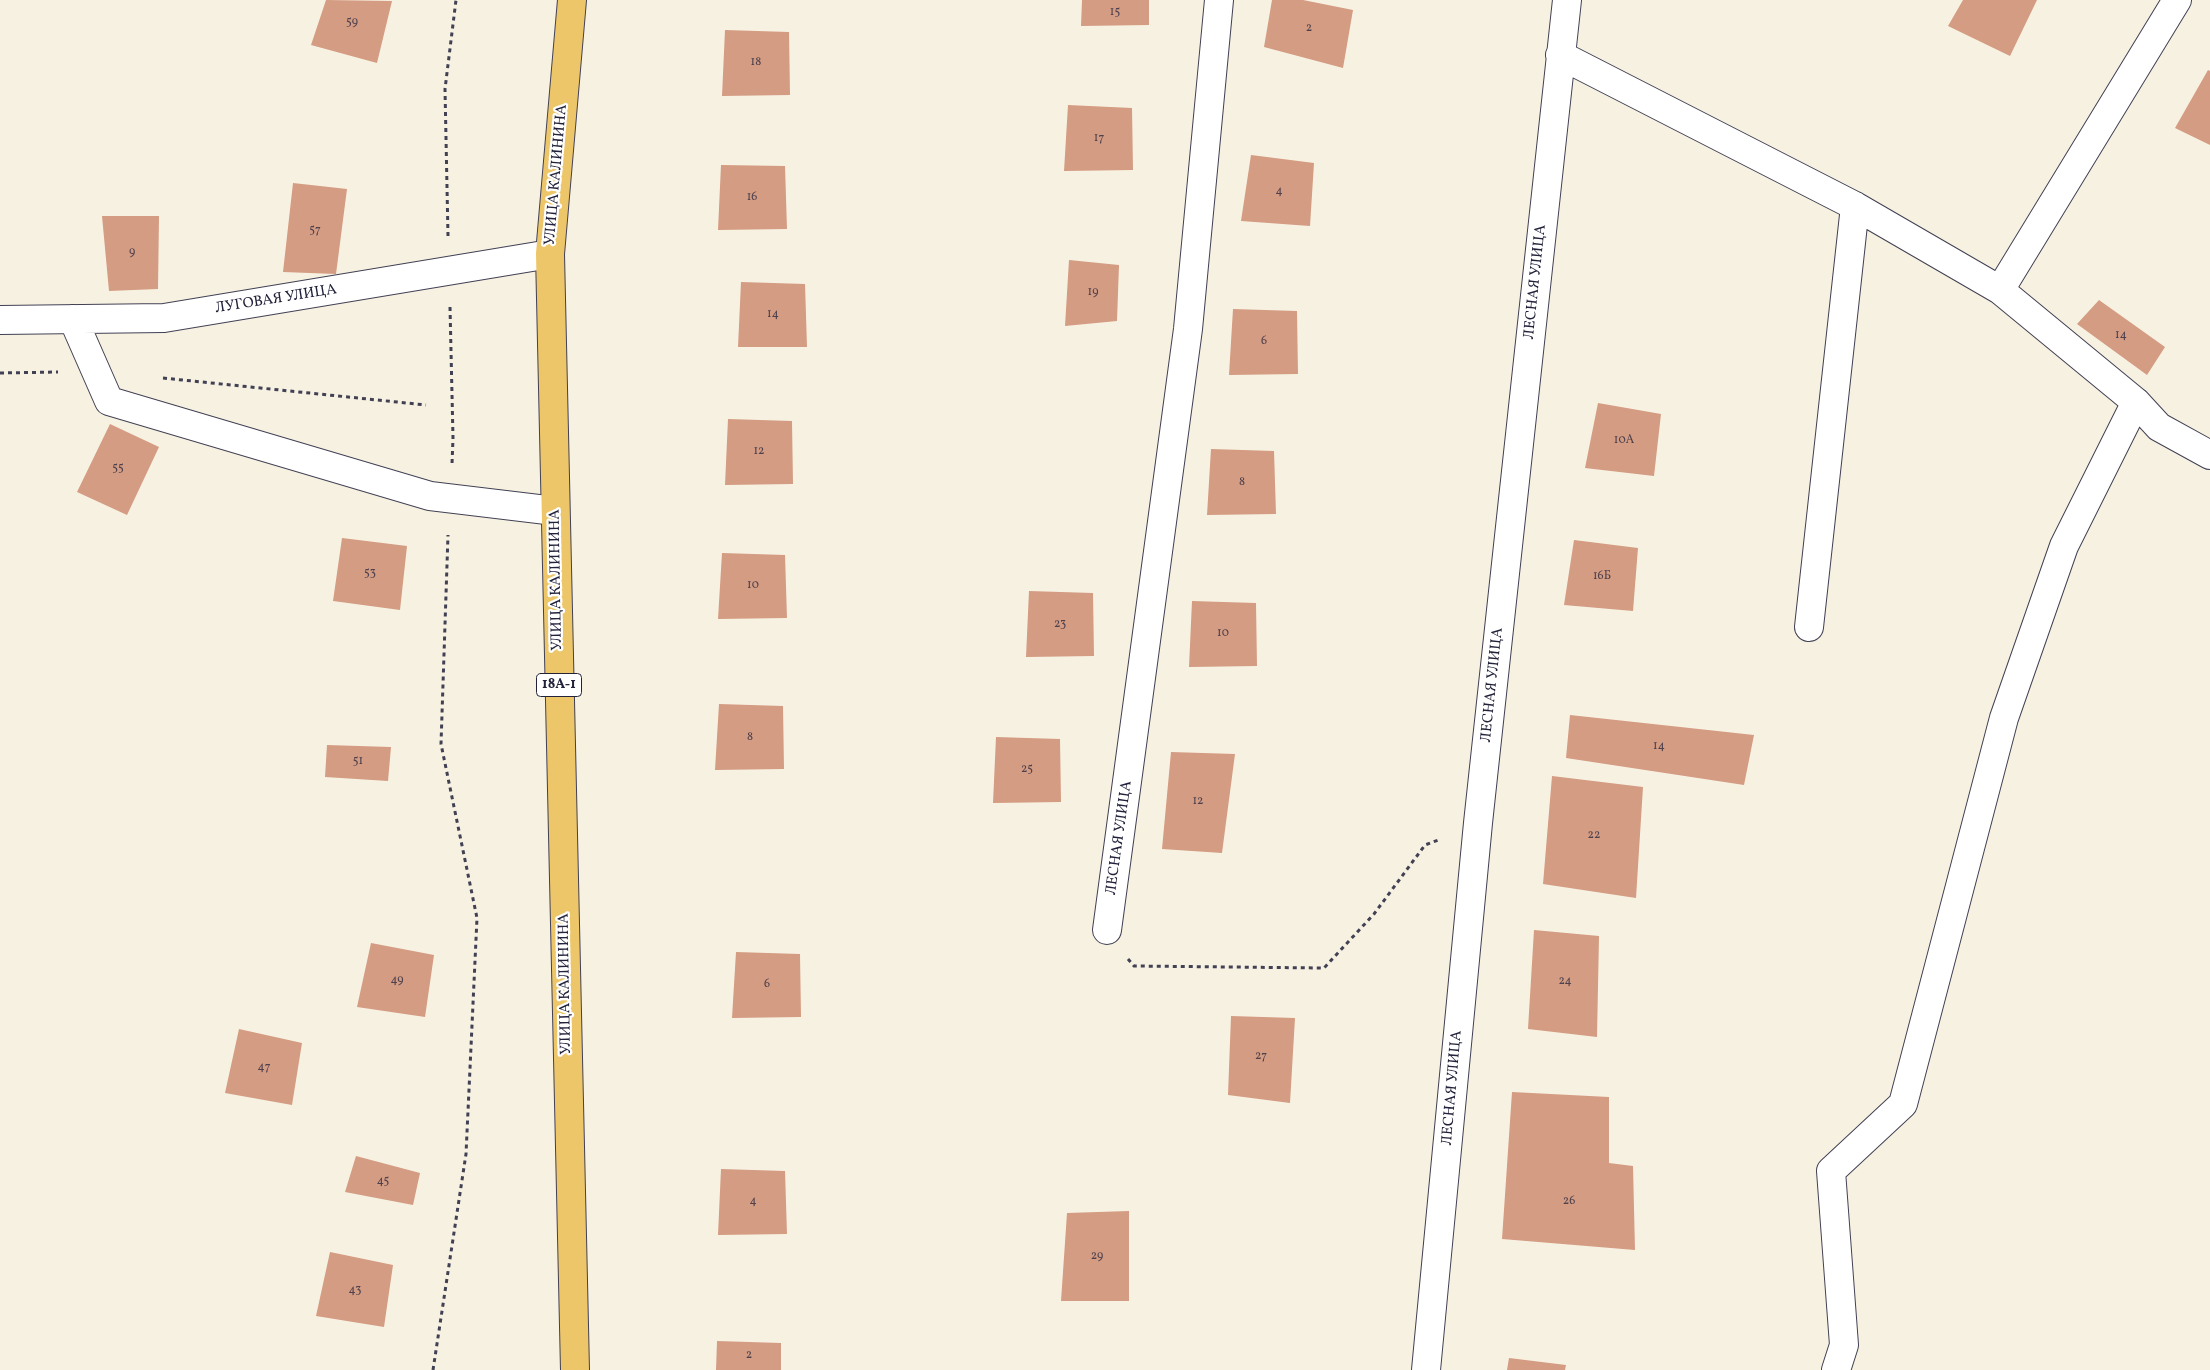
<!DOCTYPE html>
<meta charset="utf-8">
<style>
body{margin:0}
canvas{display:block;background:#f7f1e2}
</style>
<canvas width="2210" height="1370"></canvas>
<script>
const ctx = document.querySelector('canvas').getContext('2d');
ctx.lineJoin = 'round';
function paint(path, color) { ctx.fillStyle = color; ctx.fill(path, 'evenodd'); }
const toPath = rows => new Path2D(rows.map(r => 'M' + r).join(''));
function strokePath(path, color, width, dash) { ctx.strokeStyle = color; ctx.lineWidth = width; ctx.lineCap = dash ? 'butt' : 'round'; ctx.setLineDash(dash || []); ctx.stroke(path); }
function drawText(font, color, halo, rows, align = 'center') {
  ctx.font = font + ' Vollkorn,serif'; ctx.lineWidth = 4.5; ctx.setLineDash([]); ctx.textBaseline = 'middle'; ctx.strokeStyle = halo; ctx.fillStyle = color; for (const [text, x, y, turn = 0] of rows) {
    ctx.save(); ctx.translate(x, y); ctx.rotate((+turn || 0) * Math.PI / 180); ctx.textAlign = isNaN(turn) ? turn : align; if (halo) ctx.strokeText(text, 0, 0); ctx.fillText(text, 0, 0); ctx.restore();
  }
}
paint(toPath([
 [326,0,392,1,377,63,311,45],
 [1082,0,1149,0,1149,25,1081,26],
 [1272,0,1303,0,1353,10,1343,68,1264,47],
 [1963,0,2037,0,2010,56,1948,26],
 [725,30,789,32,790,95,722,96],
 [2208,70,2210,71,2210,145,2175,128],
 [1068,105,1132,108,1133,170,1064,171],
 [1251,155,1314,163,1310,226,1241,221],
 [721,165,785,166,787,229,718,230],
 [293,183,347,189,336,274,283,272],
 [102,216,159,216,158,289,109,291],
 [1069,260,1119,265,1117,321,1065,326],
 [741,282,805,284,807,347,738,347],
 [2099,300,2165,347,2147,375,2077,324],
 [1233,309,1297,311,1298,374,1229,375],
 [1598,403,1661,414,1654,476,1585,468],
 [728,419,792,421,793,484,725,485],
 [110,424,159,447,127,515,77,492],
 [1211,449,1274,451,1276,514,1207,515],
 [342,538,407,546,400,610,333,601],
 [1574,540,1638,548,1633,611,1564,605],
 [722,553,785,555,787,618,718,619],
 [1029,591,1093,593,1094,656,1026,657],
 [1192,601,1256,603,1257,666,1189,667],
 [719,704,783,706,784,769,715,770],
 [1570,715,1754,735,1744,785,1566,758],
 [996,737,1060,739,1061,802,993,803],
 [327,745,391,747,388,781,325,777],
 [1171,752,1235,754,1222,853,1162,849],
 [1552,776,1643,787,1636,898,1543,884],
 [1534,930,1599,936,1597,1037,1528,1029],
 [371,943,434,955,425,1017,357,1007],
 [736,952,800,954,801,1017,732,1018],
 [1231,1016,1295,1018,1290,1103,1228,1095],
 [239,1029,302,1043,292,1105,225,1093],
 [1512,1092,1609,1097,1609,1163,1633,1166,1635,1250,1502,1239],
 [356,1156,420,1173,413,1205,345,1192],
 [721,1169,785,1171,787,1234,718,1235],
 [1129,1211,1129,1301,1061,1301,1067,1213],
 [330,1252,393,1265,384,1327,316,1316],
 [717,1341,781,1343,781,1370,716,1370],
 [1509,1358,1566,1365,1565,1370,1507,1370]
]), '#d49c82');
const minor = toPath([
 [1560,55,1855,206,2000,290,2136,402,2159,427,2210,455],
 [2000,290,2177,0],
 [73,319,109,401,430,496,555,511],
 [0,320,164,318,550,254],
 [1809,627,1855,206],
 [1107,930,1188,329,1219,0],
 [1426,1370,1478,823,1567,0],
 [1836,1370,1844,1345,1831,1171,1903,1104,2004,718,2064,546,2136,402]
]);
const major = toPath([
 [572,0,550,254,575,1370]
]);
strokePath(minor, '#424154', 30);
strokePath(major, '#424154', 30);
strokePath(toPath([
 [448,236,445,89,456,0],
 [450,307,453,438,452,464],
 [0,373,58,372],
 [163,378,426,405],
 [1128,959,1134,966,1324,968,1374,914,1425,845,1441,839],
 [433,1370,466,1154,477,918,441,744,448,535]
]), '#424154', 3, [4, 4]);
strokePath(minor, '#fff', 28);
strokePath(major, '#ecc669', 28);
drawText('12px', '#4e404d', null, [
 ["15",1115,13],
 ["59",352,23],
 ["2",1309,29],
 ["18",756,63],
 ["17",1099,139],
 ["4",1279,192],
 ["16",752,198],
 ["57",315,231],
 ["9",132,253],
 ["19",1093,293],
 ["14",773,315],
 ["14",2121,336],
 ["6",1264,342],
 ["10А",1624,441],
 ["12",759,452],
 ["55",118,469],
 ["8",1242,483],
 ["53",370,574],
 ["16Б",1602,577],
 ["10",753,586],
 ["23",1060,625],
 ["10",1223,634],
 ["8",750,738],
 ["14",1659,747],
 ["51",358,762],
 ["25",1027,770],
 ["12",1198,802],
 ["22",1594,836],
 ["49",397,981],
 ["24",1565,982],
 ["6",767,985],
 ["27",1261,1057],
 ["47",264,1068],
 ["45",383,1182],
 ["4",753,1202],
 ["26",1569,1202],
 ["29",1097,1257],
 ["43",355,1291],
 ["2",749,1356]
]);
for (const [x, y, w] of [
 [559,685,45]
]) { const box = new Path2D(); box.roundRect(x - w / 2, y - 11.5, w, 23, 4); ctx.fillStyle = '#fff'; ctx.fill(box); strokePath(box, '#22223b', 1); }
drawText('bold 14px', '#22223b', null, [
 ["18А-1",559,685]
]);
drawText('15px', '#22223b', '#fff', [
 ["УЛИЦА КАЛИНИНА",557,175,-85],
 ["ЛЕСНАЯ УЛИЦА",1536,282,-84],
 ["ЛУГОВАЯ УЛИЦА",276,300,-9],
 ["УЛИЦА КАЛИНИНА",557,580,-91],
 ["ЛЕСНАЯ УЛИЦА",1493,685,-84],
 ["ЛЕСНАЯ УЛИЦА",1120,838,-82],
 ["УЛИЦА КАЛИНИНА",566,984,-91],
 ["ЛЕСНАЯ УЛИЦА",1453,1088,-85]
]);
</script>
